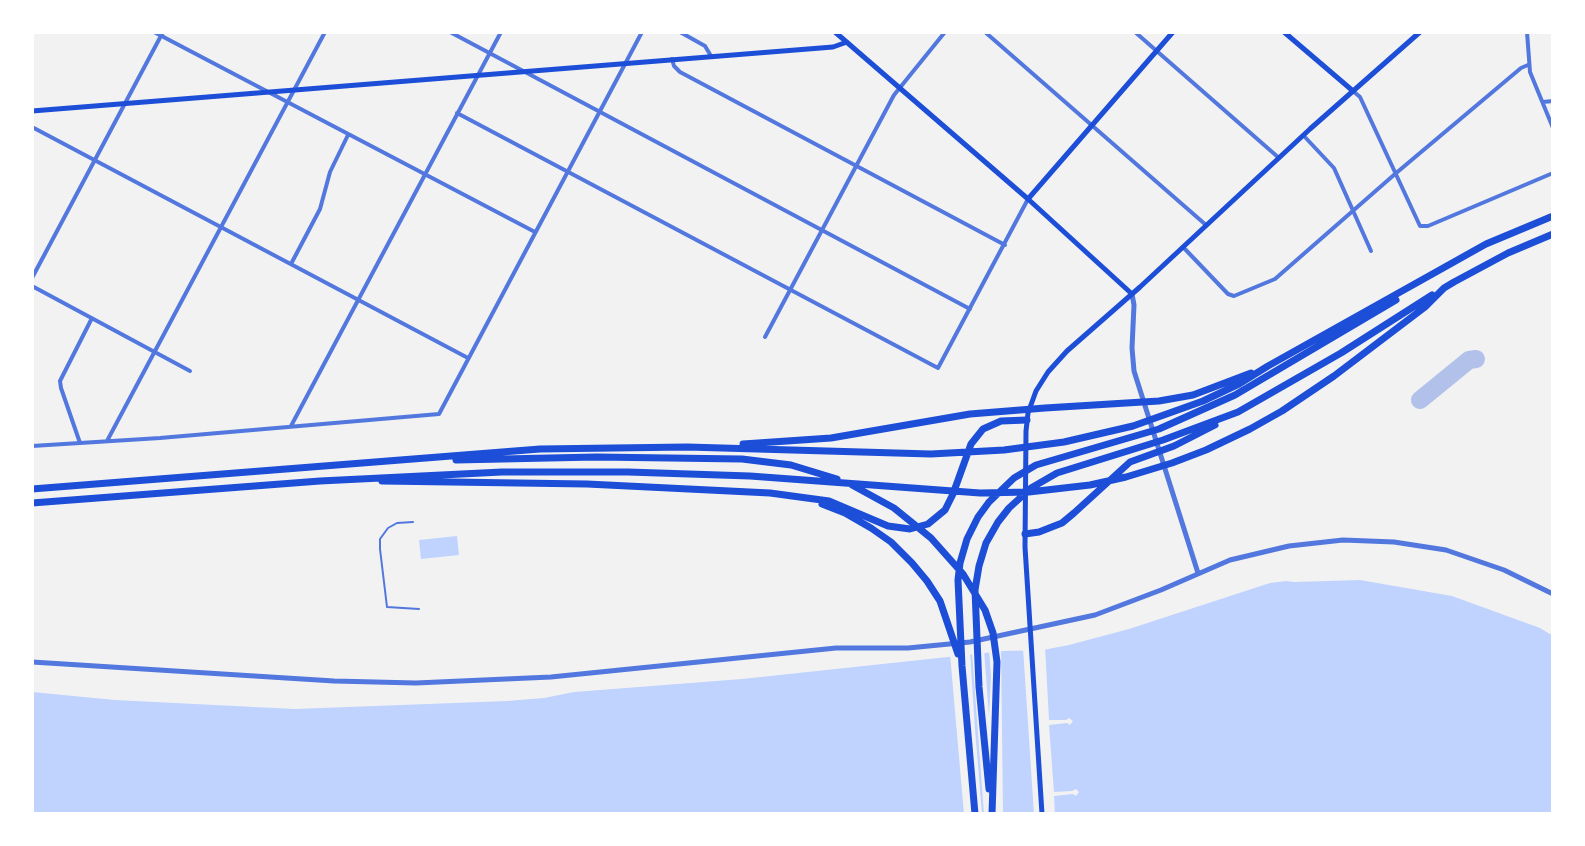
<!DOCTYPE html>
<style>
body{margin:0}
#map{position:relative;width:1585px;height:846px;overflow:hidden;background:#f2f2f2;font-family:Lato,sans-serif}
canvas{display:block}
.frame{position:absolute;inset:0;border:34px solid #fff;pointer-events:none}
</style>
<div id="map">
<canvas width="1585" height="846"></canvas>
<div class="frame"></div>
</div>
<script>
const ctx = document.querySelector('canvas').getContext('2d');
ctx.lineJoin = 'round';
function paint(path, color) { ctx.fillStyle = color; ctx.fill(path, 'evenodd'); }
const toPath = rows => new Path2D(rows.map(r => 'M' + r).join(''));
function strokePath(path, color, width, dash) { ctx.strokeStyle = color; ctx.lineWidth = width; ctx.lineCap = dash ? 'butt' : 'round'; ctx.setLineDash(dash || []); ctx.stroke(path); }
paint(toPath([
 [457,536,459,555,421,559,419,540],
 [1360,580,1452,596,1540,628,1553,636,1553,814,32,814,32,692,115,700,295,709,507,701,544,698,574,692,742,679,1004,651,1043,650,1069,645,1129,629,1270,583,1286,581,1294,582]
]), '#bfd3fe');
paint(toPath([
 [1045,646,1049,720,1066,720,1069,718,1073,721,1070,725,1067,723,1049,725,1054,792,1072,791,1076,789,1079,792,1076,796,1073,794,1054,796,1055,814,1034,814,1023,648],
 [1001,648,1003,814,984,814,972,652,984,650,989,716,991,677,989,649],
 [970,652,975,729,982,814,964,814,950,654]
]), '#f2f2f2');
strokePath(toPath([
 [1420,400,1469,360,1476,359]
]), '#b2c1ea', 18);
strokePath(toPath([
 [413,522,397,523,388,528,380,539,380,549,387,607,419,609]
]), '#5277de', 2);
strokePath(toPath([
 [154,32,535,232],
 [450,32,970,309],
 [680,32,705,46,711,56],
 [985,32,1206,225],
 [1135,32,1279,158],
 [1527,32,1530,72,1553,128],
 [672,59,674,66,680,72,1005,245],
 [1353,91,1360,97,1420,226,1428,226,1553,173],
 [1543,102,1553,101],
 [457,113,938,368,1028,199],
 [32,127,468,358],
 [1303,135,1334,168,1371,251],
 [1183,247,1228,294,1234,296,1275,279,1395,174,1521,68,1528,65],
 [291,264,320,209,330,172,348,135],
 [32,278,163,32],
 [32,286,190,371],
 [765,337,894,95,945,32],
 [291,426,501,32],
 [107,441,325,32],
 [80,443,61,388,60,381,92,318],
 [32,446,160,438,439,414,642,32]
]), '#5277de', 4);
strokePath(toPath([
 [1132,294,1134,305,1132,348,1134,371,1198,573],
 [32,662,334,681,416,683,551,677,836,648,908,648,970,642,1095,615,1161,590,1230,560,1289,546,1343,540,1394,542,1446,550,1504,570,1553,594]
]), '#5277de', 5);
strokePath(toPath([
 [835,32,1028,199,1132,294],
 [1284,32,1353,91],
 [32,111,833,47,847,42],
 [1028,199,1173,32],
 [1042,814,1025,547,1026,431,1028,413,1036,391,1048,372,1067,351,1140,287,1310,129,1420,32]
]), '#1d4ed8', 5);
strokePath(toPath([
 [743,444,831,438,970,414,1045,408,1159,401,1193,395,1251,373],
 [456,460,596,457,742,459,791,465,837,479],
 [382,481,587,484,770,493,829,501,888,526,910,529,928,524,945,510,953,494,971,444,983,429,1001,421,1027,420],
 [852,485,894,508,931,538,963,574,985,610,993,633,997,662,992,814],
 [32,489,540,449,687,447,931,454,1004,450,1064,442,1133,426,1203,401,1239,384,1268,366,1486,244,1553,216],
 [32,503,320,481,502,472,628,472,750,476,980,493,1029,492,1090,485,1126,477,1172,463,1206,450,1250,429,1282,411,1334,376,1425,307,1444,288,1454,282,1508,253,1553,234],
 [822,504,845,513,871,528,891,542,912,563,927,581,940,601,958,654],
 [1025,534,1039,532,1062,523,1074,513,1130,462,1174,446,1215,425],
 [989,789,979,687,975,590,979,566,986,543,998,522,1009,508,1031,488,1057,473,1163,440,1238,412,1341,353,1432,295],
 [975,814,962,666,958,580,960,563,967,539,978,517,989,502,1014,478,1036,465,1159,429,1235,395,1396,300]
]), '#1d4ed8', 7);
</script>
